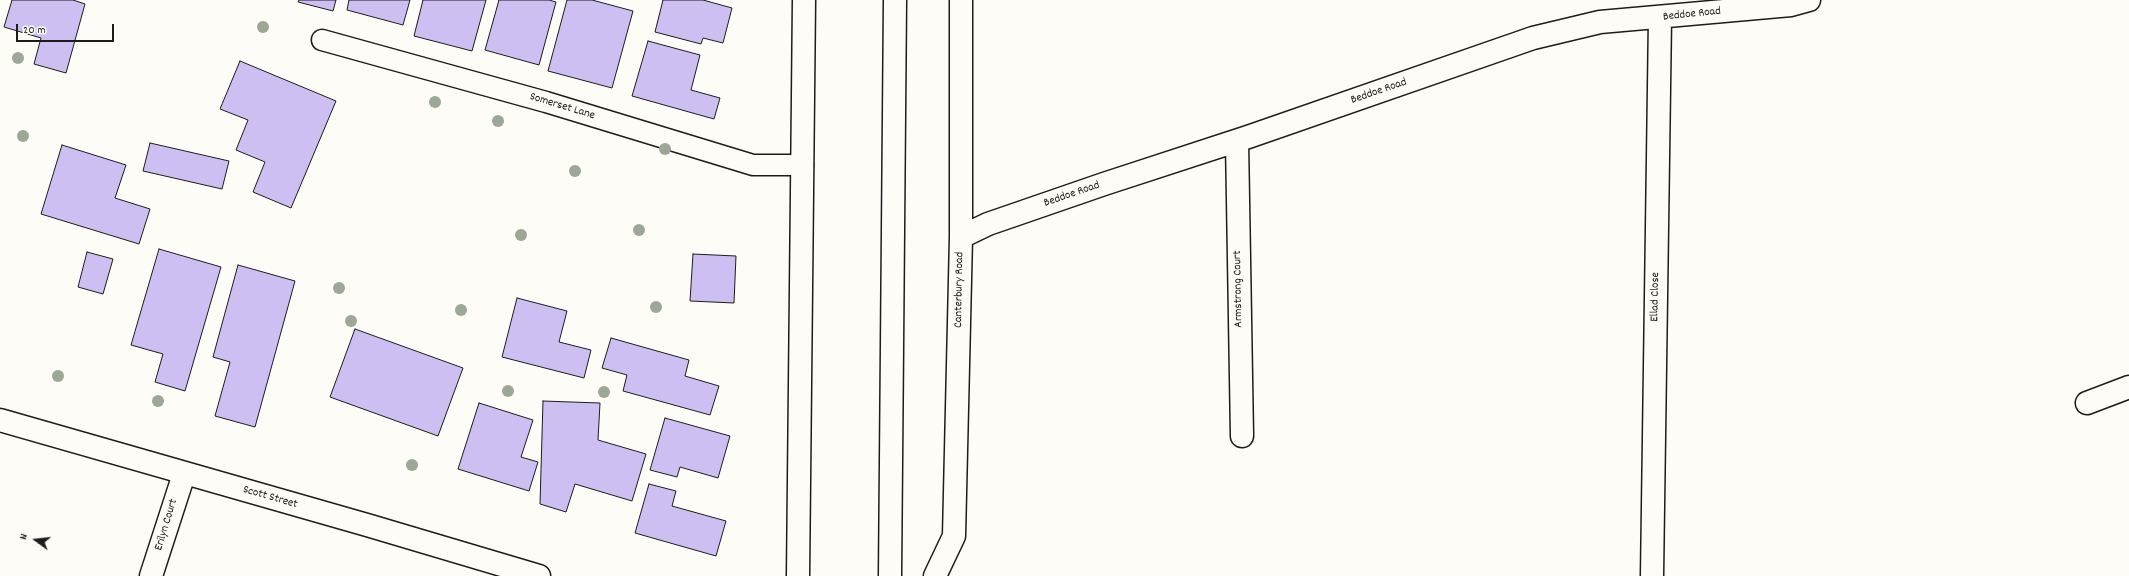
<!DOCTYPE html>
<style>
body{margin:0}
#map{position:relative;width:2129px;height:576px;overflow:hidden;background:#fdfcf7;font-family:Dekko,sans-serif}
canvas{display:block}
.north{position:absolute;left:16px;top:520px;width:40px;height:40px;-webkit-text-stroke:3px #fdfcf7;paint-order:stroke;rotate:285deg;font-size:11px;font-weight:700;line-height:16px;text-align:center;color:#1c1c1c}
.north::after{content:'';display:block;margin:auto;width:14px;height:18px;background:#1c1c1c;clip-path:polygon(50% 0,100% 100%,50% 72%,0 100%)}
.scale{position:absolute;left:16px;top:24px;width:98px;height:18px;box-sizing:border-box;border:2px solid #1c1c1c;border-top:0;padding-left:5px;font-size:12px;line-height:14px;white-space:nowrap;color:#1c1c1c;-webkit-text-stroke:3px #fdfcf7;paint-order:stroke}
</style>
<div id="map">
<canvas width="2129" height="576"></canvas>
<div class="north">N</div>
<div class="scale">20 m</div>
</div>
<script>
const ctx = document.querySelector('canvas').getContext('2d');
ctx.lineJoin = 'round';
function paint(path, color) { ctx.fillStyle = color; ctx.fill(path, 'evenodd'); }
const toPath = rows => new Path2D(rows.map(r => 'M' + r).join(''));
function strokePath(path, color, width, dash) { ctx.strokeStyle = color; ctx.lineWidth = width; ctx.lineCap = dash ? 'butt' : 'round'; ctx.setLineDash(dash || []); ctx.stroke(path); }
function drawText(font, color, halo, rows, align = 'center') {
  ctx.font = font + ' Dekko,sans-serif'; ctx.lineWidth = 4; ctx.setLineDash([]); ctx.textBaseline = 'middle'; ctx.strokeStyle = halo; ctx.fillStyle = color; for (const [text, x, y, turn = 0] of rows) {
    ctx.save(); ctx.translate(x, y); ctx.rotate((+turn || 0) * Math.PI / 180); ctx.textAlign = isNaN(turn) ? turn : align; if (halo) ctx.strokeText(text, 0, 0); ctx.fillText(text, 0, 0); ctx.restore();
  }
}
const building = toPath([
 [12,0,73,0,85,4,66,73,34,64,41,38,4,27,12,0],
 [299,0,336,0,333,11,298,2,299,0],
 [349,0,410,0,403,25,347,10,349,0],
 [423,0,486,0,472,51,414,36,423,0],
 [499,0,549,0,556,2,539,65,485,50,499,0],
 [567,0,592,0,633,11,612,88,548,71,567,0],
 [663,0,703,0,732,8,723,43,703,38,701,44,655,32,663,0],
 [648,41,700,55,691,90,720,98,714,119,632,96,648,41],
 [240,61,336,101,291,208,253,192,265,162,236,150,248,120,220,109,240,61],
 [150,143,229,161,222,189,143,171,150,143],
 [62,145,126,165,115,198,150,209,139,244,41,214,62,145],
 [159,249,221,267,185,391,155,382,163,354,131,345,159,249],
 [87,252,113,259,103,294,78,287,87,252],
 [693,254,736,256,734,303,690,301,693,254],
 [238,265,295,281,255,427,215,416,230,362,213,357,238,265],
 [517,298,567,311,559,342,591,350,584,378,502,357,517,298],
 [355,329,463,368,438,436,330,397,355,329],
 [611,338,689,360,685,376,719,386,710,415,623,391,627,375,602,368,611,338],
 [543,401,600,403,598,440,646,454,632,501,575,484,566,512,540,504,543,401],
 [479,403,533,420,521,457,538,462,529,491,458,469,479,403],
 [665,418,730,436,718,478,680,467,677,477,650,470,665,418],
 [649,484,676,491,672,506,726,521,716,556,635,533,649,484]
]);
paint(building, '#cdbff1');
strokePath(building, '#1c1c1c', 1);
const lane = toPath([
 [322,40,546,102,753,165,803,165]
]);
const street = toPath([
 [1237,141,1242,436],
 [961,237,988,224,1104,184,1248,137,1533,38,1600,22,1791,5,1809,0],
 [2087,403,2129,387],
 [0,420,367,525,539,576],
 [151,576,184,474],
 [935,576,954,536,961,237,961,0],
 [1652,576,1660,18]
]);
const primary = toPath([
 [798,576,804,0],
 [890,576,895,0]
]);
strokePath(lane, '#1c1c1c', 23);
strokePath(street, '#1c1c1c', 25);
strokePath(primary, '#1c1c1c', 25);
strokePath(lane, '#fdfcf7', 20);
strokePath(street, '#fdfcf7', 22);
strokePath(primary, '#fdfcf7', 22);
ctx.fillStyle = '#9da798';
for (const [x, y] of [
 [263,27],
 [18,58],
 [435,102],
 [498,121],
 [23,136],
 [665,149],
 [575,171],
 [639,230],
 [521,235],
 [339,288],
 [656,307],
 [461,310],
 [351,321],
 [58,376],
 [508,391],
 [604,392],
 [158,401],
 [412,465]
]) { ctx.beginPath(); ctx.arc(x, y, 6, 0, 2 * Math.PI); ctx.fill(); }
drawText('12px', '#1c1c1c', '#fdfcf7', [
 ["Beddoe Road",1692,15,-6],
 ["Beddoe Road",1379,92,-19],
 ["Somerset Lane",562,107,17],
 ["Beddoe Road",1072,195,-19],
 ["Armstrong Court",1239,289,-91],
 ["Canterbury Road",960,290,-89],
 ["Ellad Close",1656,297,-89],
 ["Scott Street",270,498,16],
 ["Erilyn Court",167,525,-73]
]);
</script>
